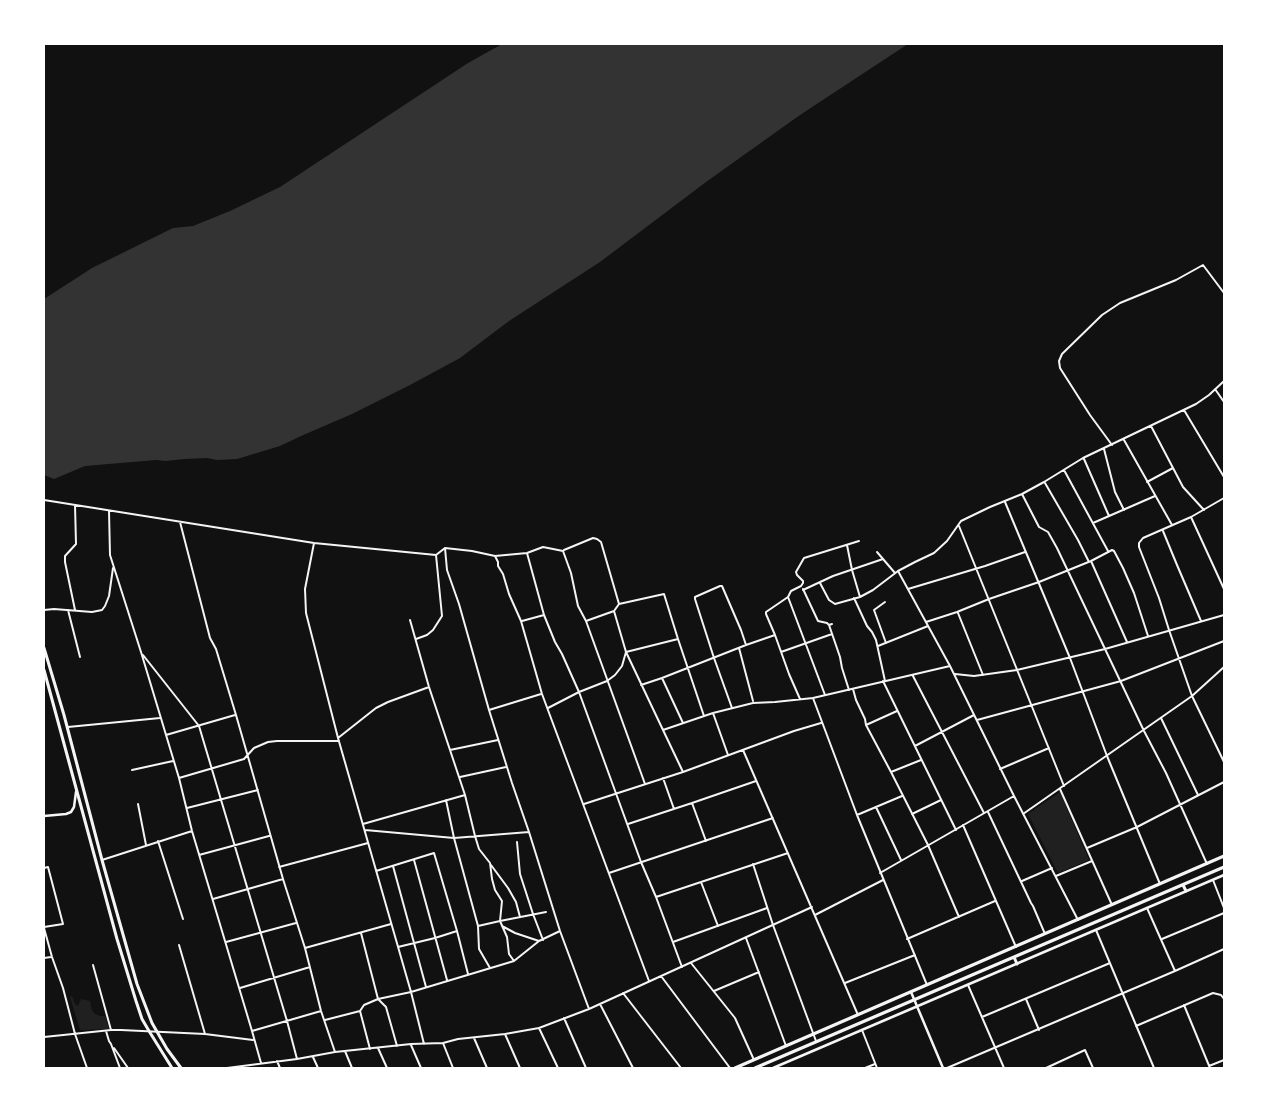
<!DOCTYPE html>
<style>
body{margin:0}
#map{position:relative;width:1268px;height:1112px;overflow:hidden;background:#111;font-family:"IBM Plex Sans",sans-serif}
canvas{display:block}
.frame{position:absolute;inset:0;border:45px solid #fff;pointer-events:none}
</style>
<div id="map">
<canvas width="1268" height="1112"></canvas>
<div class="frame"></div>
</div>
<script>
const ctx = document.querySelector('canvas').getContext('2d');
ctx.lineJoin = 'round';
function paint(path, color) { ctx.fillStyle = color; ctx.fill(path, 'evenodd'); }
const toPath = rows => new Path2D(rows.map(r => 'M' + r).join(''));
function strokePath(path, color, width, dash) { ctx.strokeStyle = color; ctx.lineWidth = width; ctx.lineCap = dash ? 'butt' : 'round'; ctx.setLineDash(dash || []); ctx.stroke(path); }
paint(toPath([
 [1060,792,1089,860,1058,873,1028,814],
 [72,996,75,1004,78,1006,81,999,90,1001,92,1010,95,1014,100,1016,105,1016,109,1029,80,1030,70,997]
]), '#202020');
paint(toPath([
 [502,44,908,44,800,115,706,182,600,262,509,321,460,358,410,385,352,414,301,436,280,446,237,459,217,460,207,458,184,459,166,461,156,460,85,466,54,479,44,475,44,299,92,268,173,228,193,226,230,211,280,187,468,63]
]), '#333');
strokePath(toPath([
 [1215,389,1224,402],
 [1184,410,1224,477],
 [1151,426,1183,487,1204,510],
 [1124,440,1172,525],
 [1112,445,1090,415,1060,368,1059,361,1062,354,1102,315,1120,303,1176,280,1203,265,1224,293],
 [1104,449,1115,492,1124,510],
 [1084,459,1109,516],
 [1064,470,1108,551],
 [1147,482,1173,468],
 [1045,483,1078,540,1089,562],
 [1022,494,1039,527,1048,532,1057,548,1144,731,1166,773,1207,864],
 [1224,498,1191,517,1143,538,1139,543,1139,547,1159,598,1169,630,1192,696,1224,762],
 [44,500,314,543,436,555,445,548,447,570,459,604,489,710,512,783,529,832,560,931,589,1009],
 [1005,502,1070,658,1107,756,1160,884],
 [109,511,110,555,141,652,179,778,192,831,252,1031,261,1063],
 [1191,517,1224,589],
 [180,522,210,638,216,649,236,715,283,879,305,948,321,1011,335,1052],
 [1093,523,1155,496],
 [959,526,1064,786],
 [1163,531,1177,565,1201,621],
 [314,543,305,589,306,613,338,738,411,992,424,1044],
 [847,545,852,570,860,597],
 [445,548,472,551,495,556,498,562,498,566,503,574,509,594,521,621,542,694,649,981],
 [564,550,593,538,597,539,601,542,619,604],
 [877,552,895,573],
 [527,553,544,615,555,642,562,654,579,692,641,862,656,897,682,967],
 [495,556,527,553,543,547,563,551,571,573,578,606,586,621,645,784],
 [1091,561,1127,642],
 [898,571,950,666,1014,796,1078,920],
 [820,583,829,600,835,604,860,597,873,590,898,571,915,562,934,553,947,541,961,521,990,507,1022,494,1044,482,1083,458,1196,404,1209,395,1224,381],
 [803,589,818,621,827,623,829,625],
 [908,589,985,566,1025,552],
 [803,590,833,576,883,559],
 [788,597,791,591,801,586,803,583,803,581,797,575,796,572,804,558,859,541],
 [854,598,867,626,872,632,876,640,885,681],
 [885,602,874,610,886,643],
 [44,610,54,609,92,612,102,610,105,606,109,596,113,568],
 [68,610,80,657],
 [75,610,65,562,65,556,76,544,75,505],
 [614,611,626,652,663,730],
 [958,613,983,675],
 [522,621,544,615],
 [586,621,614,611,619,604,664,594,678,639],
 [926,622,957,612,989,599,1039,582,1091,561,1112,550,1114,551,1123,568,1134,593,1148,636],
 [832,624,829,625,840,657,842,668,849,690],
 [416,639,427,635,433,630,442,616,436,555],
 [878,646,928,626],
 [739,648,753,701],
 [781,652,832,634],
 [143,655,199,726,287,1021,297,1059],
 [955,674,974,676,1017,670,1105,649,1224,615],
 [913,676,984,813],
 [883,681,956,830],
 [641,685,662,678],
 [853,689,856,700,865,719,866,725,891,772,928,845,959,917],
 [813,698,857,815,927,985],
 [800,699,789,674,775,635,766,614,766,612,788,597,825,695],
 [548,708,579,692,607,681,615,675,622,666,626,652,678,639,704,716],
 [732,708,714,658,695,599,695,597,720,586,722,586,741,630,746,645],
 [489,710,541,694],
 [713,713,728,755],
 [1161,718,1198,795],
 [977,720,1121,681,1224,641],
 [683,723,662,678,746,645,775,635],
 [866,725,897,711],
 [68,727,160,718],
 [166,735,235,715],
 [338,738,376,708,388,702,429,687],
 [915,746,974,715],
 [450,750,498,740],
 [743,750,858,1015],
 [1000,769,1049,748],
 [132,770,173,761],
 [683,772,663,730,713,713,753,703,775,702,813,698,950,666],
 [891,772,921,760],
 [460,777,506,767],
 [179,778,244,759,254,748,268,742,277,741,339,741],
 [663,778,674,809],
 [1060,789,1112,905],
 [465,795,475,836,479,849,490,863,492,879,495,890,502,901,500,921,507,937,509,954,514,961],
 [446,800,454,838,478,926,479,949,490,968],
 [692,803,706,841],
 [138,804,146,845],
 [584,804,683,772,794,731,821,723],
 [876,807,901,860],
 [187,808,258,790],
 [988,812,1031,903,1033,906,1045,934],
 [912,814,941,800],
 [1023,814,1192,696,1224,667],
 [857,815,902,796],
 [363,824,465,795,429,687,410,620],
 [628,824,692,803,756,781],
 [963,825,1016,947],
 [365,830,454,838,529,832],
 [158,841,183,919],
 [517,842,520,874,533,914,543,940],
 [1087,848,1137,827,1224,782],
 [199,855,269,836],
 [102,860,192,831],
 [414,860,447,980],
 [753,864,773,925,816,1041],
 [491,865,508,888,516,902,520,917],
 [393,866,426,987],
 [279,867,368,843],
 [44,868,48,867,63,924,44,927],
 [376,871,434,853,457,931,468,974],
 [609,873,773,818],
 [880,873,1014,796],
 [1056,876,1092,861],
 [1213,880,1224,908],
 [1022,881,1052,868],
 [701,882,718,926],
 [656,897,788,853],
 [213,899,283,879],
 [1147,908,1175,971,1224,949],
 [815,915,883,880],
 [478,926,500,921,546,912],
 [502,926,515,933,539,941],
 [44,928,52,957,63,988,75,1034,87,1068],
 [1096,930,1154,1068],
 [361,933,378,999,411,992,514,961,539,941,560,931],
 [746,938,786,1046],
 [907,939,995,901],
 [1162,939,1224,913],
 [226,942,296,923],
 [673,942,767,908],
 [179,945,205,1034],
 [398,947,435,938,457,931],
 [305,948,391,924],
 [44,958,51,957],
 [691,963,735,1018,754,1060],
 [93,965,111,1030],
 [661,976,730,1068],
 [845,983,915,955],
 [968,985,1004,1068],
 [240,988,310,967],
 [714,991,759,972],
 [623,993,681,1068],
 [1026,999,1039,1030],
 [600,1004,633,1068],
 [1184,1005,1210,1068],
 [360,1011,370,1049],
 [982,1017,1110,963],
 [564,1018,586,1068],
 [325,1020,360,1011,364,1005,378,999,386,1007,397,1046],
 [1136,1026,1213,993,1221,995,1224,999],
 [539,1028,558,1068],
 [862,1030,877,1068],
 [106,1031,109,1041,111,1044,120,1068],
 [252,1031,321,1011],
 [505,1034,520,1068],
 [44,1037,111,1030,121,1030,205,1034,253,1040],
 [474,1038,487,1068],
 [443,1043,453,1068],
 [411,1045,421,1068],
 [114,1048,128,1068],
 [378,1048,387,1068],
 [345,1051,352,1068],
 [313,1057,318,1068],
 [277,1061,280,1068],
 [1209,1066,1224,1060],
 [227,1068,297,1059,335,1052,411,1044,443,1043,458,1039,505,1034,539,1028,589,1009,812,907],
 [865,1068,875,1064],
 [947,1068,1175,971],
 [1046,1068,1085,1050,1093,1068]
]), '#f5f5f5', 2);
strokePath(toPath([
 [44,816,66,814,71,812,74,807,76,792],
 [911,992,943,1068],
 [773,1068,1224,875]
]), '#f5f5f5', 2.5);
strokePath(toPath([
 [1183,885,1186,891],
 [1014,957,1017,964],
 [735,1068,1224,856],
 [755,1068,1224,867]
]), '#f5f5f5', 3);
strokePath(toPath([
 [44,648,64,715,102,860,137,984,152,1023,167,1049,181,1068],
 [44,670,117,939,136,1001,142,1019,149,1031,172,1068]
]), '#f5f5f5', 3);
</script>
